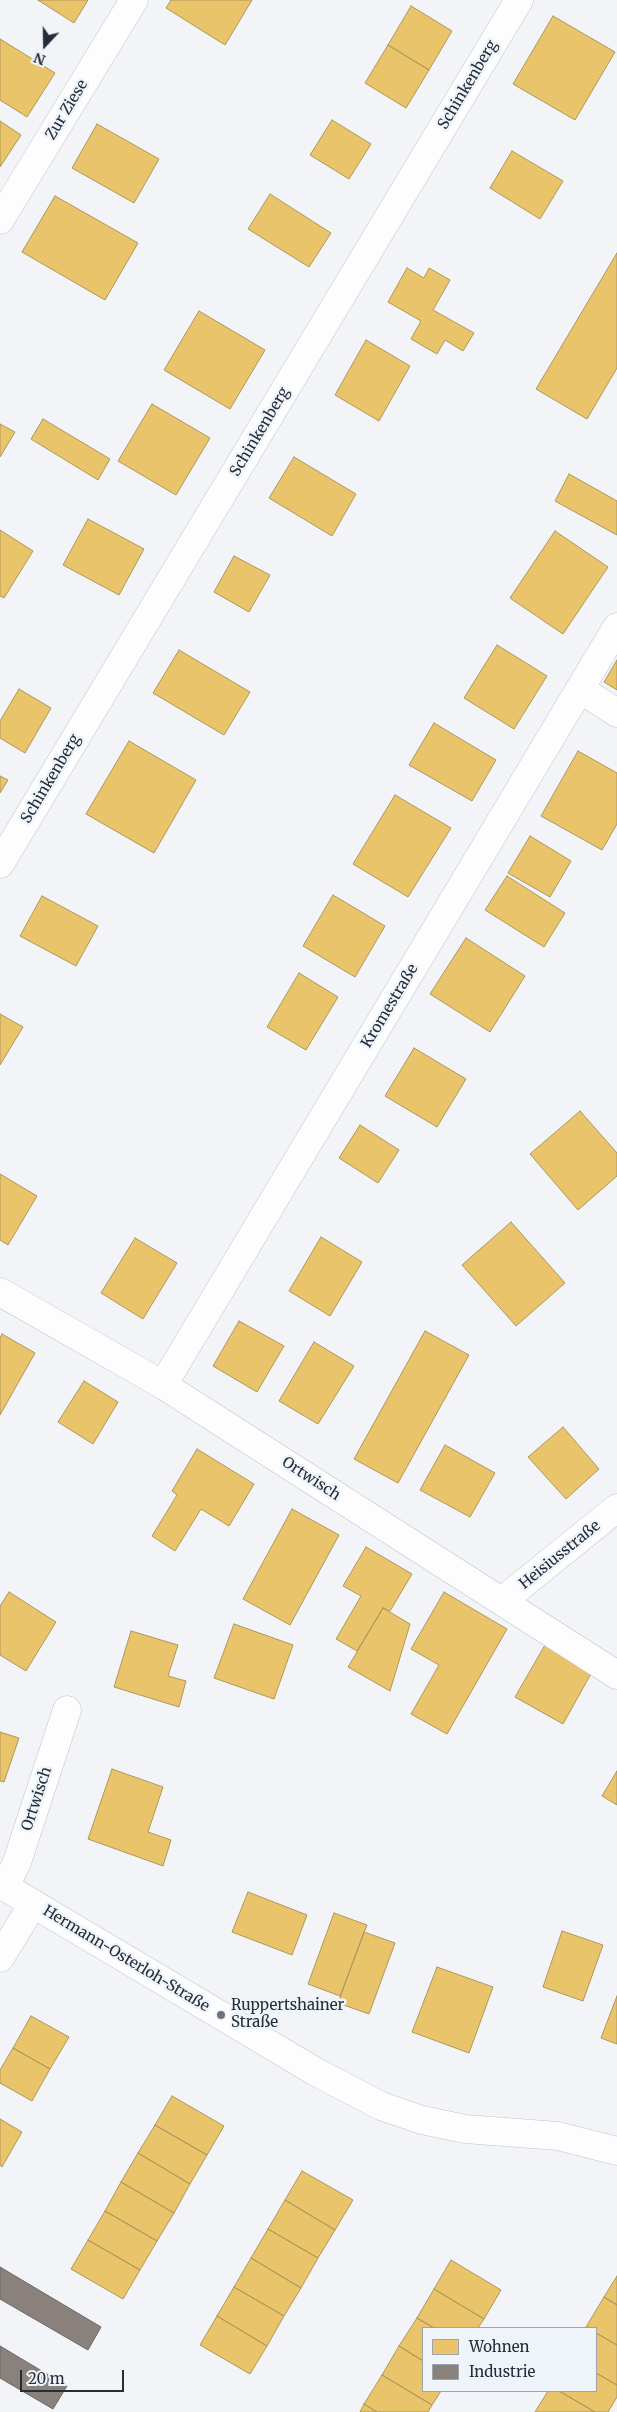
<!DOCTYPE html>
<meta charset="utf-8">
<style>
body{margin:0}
#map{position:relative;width:617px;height:2412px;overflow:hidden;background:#f2f4f7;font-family:Merriweather,serif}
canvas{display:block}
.legend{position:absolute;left:422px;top:2327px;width:175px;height:65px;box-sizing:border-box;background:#eff4fa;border:1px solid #9ea4ac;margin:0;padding:6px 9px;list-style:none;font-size:15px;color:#242d38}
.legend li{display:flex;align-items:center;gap:10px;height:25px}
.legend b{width:25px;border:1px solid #9ea4ac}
.north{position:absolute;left:20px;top:20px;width:50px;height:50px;-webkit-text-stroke:4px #eff4fa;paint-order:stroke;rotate:201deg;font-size:14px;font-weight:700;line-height:20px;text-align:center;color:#242d38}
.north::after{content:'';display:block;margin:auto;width:18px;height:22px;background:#242d38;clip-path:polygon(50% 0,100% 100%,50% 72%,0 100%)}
.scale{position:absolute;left:20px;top:2370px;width:104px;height:22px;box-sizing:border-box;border:2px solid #242d38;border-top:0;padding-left:6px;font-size:15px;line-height:18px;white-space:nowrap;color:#242d38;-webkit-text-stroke:4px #eff4fa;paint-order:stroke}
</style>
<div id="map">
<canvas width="617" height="2412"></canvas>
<ul class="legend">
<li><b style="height:14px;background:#e9c46a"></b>Wohnen</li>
<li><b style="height:14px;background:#8a817c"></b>Industrie</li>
</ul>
<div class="north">N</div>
<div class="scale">20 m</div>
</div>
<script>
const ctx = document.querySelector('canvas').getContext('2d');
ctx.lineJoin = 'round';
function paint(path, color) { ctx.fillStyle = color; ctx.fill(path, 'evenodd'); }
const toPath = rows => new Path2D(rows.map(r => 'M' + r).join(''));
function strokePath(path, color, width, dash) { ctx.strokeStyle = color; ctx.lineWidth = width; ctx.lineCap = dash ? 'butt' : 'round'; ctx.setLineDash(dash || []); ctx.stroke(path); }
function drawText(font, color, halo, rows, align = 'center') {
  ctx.font = font + ' Merriweather,serif'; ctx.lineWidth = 5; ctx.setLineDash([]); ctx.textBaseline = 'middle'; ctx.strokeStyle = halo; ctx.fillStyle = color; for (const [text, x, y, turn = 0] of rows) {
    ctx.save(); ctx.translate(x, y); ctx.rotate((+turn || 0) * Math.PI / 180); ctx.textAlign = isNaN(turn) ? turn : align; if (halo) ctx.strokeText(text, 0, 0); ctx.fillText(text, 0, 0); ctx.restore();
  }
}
const homes = toPath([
 [38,0,88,0,74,23,38,0],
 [171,0,252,0,225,45,166,8,171,0],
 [411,6,452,31,429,70,388,45,411,6],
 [553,16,615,52,575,120,513,84,553,16],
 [0,39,55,73,27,117,0,100,0,39],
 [388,45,429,70,406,108,365,83,388,45],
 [332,120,371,144,349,179,310,155,332,120],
 [0,121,21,135,0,167,0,121],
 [97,124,159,159,134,203,72,168,97,124],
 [512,151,563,181,540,219,490,188,512,151],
 [270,194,331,233,309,267,248,229,270,194],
 [55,196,138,243,105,300,22,252,55,196],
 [617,253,617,368,587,419,536,389,617,253],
 [407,268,424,278,429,268,450,280,433,310,474,333,463,351,445,340,437,354,411,339,421,321,388,302,407,268],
 [199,311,265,350,230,409,164,370,199,311],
 [366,340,410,366,379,421,335,395,366,340],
 [152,404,210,438,176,495,118,461,152,404],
 [43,419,110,459,98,480,31,439,43,419],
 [0,424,15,432,0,457,0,424],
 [294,457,356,494,332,536,269,498,294,457],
 [569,474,617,501,617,535,555,501,569,474],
 [88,519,144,549,119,595,63,565,88,519],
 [0,530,33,551,4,598,0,596,0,530],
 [555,531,608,567,563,634,510,598,555,531],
 [234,556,270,575,249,612,214,592,234,556],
 [497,645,547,676,514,729,464,698,497,645],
 [179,650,250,692,224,735,153,693,179,650],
 [617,660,617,690,604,682,617,660],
 [19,689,51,708,25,753,0,738,0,721,19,689],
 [434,723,496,760,472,801,409,765,434,723],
 [129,741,196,780,154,853,86,814,129,741],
 [578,751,617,773,617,824,602,850,541,816,578,751],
 [0,776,8,780,0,793,0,776],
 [395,795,451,828,408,897,353,864,395,795],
 [530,836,571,861,550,897,508,873,530,836],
 [507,876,565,913,544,947,485,910,507,876],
 [333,895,385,926,355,977,303,946,333,895],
 [42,896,98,926,76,966,20,936,42,896],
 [466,938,525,976,490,1032,430,994,466,938],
 [299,973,338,997,306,1050,267,1027,299,973],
 [0,1014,23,1027,0,1065,0,1014],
 [414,1048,466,1079,437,1127,385,1096,414,1048],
 [580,1111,617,1153,617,1176,578,1210,530,1154,580,1111],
 [360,1125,399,1150,378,1183,339,1158,360,1125],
 [0,1174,37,1196,8,1245,0,1240,0,1174],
 [511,1222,565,1283,516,1326,462,1265,511,1222],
 [321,1237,362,1262,330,1316,289,1291,321,1237],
 [135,1238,177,1263,143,1319,101,1293,135,1238],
 [239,1321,284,1346,257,1392,213,1366,239,1321],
 [425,1331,469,1355,398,1483,354,1459,425,1331],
 [2,1334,35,1353,0,1415,0,1338,2,1334],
 [314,1342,354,1366,318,1424,279,1401,314,1342],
 [84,1381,118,1402,93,1444,58,1422,84,1381],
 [563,1427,599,1469,566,1499,528,1457,563,1427],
 [445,1445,495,1473,470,1517,420,1490,445,1445],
 [197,1449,254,1484,229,1526,201,1509,175,1551,152,1536,177,1495,172,1491,197,1449],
 [292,1509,339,1535,290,1625,243,1599,292,1509],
 [366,1547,412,1574,390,1611,383,1608,357,1651,336,1639,361,1596,343,1586,366,1547],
 [9,1592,56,1622,26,1671,0,1655,0,1606,9,1592],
 [444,1592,507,1629,447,1734,411,1714,439,1665,411,1649,444,1592],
 [383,1608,410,1624,390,1691,348,1667,383,1608],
 [234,1624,293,1645,274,1699,214,1678,234,1624],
 [131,1631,178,1645,168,1676,186,1681,179,1707,114,1687,131,1631],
 [545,1645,592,1672,563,1724,515,1697,545,1645],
 [0,1732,19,1738,4,1782,0,1781,0,1732],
 [112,1769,163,1787,148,1832,171,1840,163,1866,88,1839,112,1769],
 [617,1771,617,1805,602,1796,617,1771],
 [248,1892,307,1915,292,1955,232,1932,248,1892],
 [334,1913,367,1925,340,1996,308,1984,334,1913],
 [562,1931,603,1945,583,2001,543,1987,562,1931],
 [364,1932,395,1943,369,2014,338,2003,364,1932],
 [437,1967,493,1987,469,2053,412,2032,437,1967],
 [617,1996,617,2044,601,2038,617,1996],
 [31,2016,69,2037,50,2069,13,2048,31,2016],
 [13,2048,50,2069,32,2101,0,2083,0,2070,13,2048],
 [172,2096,224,2126,207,2155,155,2125,172,2096],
 [0,2119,22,2132,2,2167,0,2165,0,2119],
 [155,2125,207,2155,190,2184,138,2153,155,2125],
 [138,2153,190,2184,174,2213,121,2182,138,2153],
 [302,2171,353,2200,335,2230,285,2200,302,2171],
 [121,2182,174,2213,157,2241,105,2211,121,2182],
 [285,2200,335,2230,318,2258,268,2229,285,2200],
 [105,2211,157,2241,140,2270,88,2240,105,2211],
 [268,2229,318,2258,301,2288,251,2258,268,2229],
 [88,2240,140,2270,123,2299,71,2269,88,2240],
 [251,2258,301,2288,284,2316,234,2287,251,2258],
 [451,2260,501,2290,484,2319,434,2289,451,2260],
 [617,2276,617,2305,604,2297,617,2276],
 [234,2287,284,2316,267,2346,217,2316,234,2287],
 [434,2289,484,2319,478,2328,434,2328,417,2318,434,2289],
 [604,2297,617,2305,617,2345,596,2333,596,2328,586,2327,604,2297],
 [217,2316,267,2346,250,2374,200,2345,217,2316],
 [417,2318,434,2328,423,2328,423,2361,399,2346,417,2318],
 [596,2333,617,2345,617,2385,596,2373,596,2333],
 [399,2346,423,2361,423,2391,441,2391,432,2405,382,2375,399,2346],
 [596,2373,617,2385,617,2397,608,2412,595,2412,559,2391,596,2391,596,2373],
 [382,2375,432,2405,428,2412,377,2412,364,2404,382,2375],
 [548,2391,559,2391,595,2412,535,2412,548,2391],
 [364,2404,377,2412,360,2412,364,2404]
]);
paint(homes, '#e9c46a');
strokePath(homes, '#ae975b', 1);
const industry = toPath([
 [0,2267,101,2327,88,2350,0,2299,0,2267],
 [0,2346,67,2386,53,2409,0,2378,0,2346]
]);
paint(industry, '#8a817c');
strokePath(industry, '#6b6868', 1);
const minor = toPath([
 [0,220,134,0],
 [580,689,617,713],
 [0,864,519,0],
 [0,1292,163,1385,617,1675],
 [163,1385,617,627],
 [502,1601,617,1508],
 [5,1887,17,1862,67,1710],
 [0,1958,33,1904]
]);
const tertiary = toPath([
 [0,1884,316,2072,381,2106,422,2120,465,2129,558,2136,617,2151]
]);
strokePath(minor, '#bfc4cb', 29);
strokePath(tertiary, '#bfc4cb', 29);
strokePath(minor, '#fdfdfe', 28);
strokePath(tertiary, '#fdfdfe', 28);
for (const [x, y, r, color] of [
 [221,2015,5,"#6c737b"]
]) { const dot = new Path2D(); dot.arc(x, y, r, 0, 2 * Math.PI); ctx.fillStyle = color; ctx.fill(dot); strokePath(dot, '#eff4fa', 2); }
drawText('15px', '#242d38', '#eff4fa', [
 ["Schinkenberg",468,85,-59],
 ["Zur Ziese",67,110,-59],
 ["Schinkenberg",260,432,-59],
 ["Schinkenberg",51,779,-59],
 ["Kromestraße",390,1006,-59],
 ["Ortwisch",311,1479,33],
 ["Heisiusstraße",560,1555,-39],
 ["Ortwisch",37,1799,-72],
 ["Hermann-Osterloh-Straße",126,1959,31]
]);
drawText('15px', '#242d38', '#eff4fa', [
 ["Ruppertshainer",231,2006],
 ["Straße",231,2023]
], 'left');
</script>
